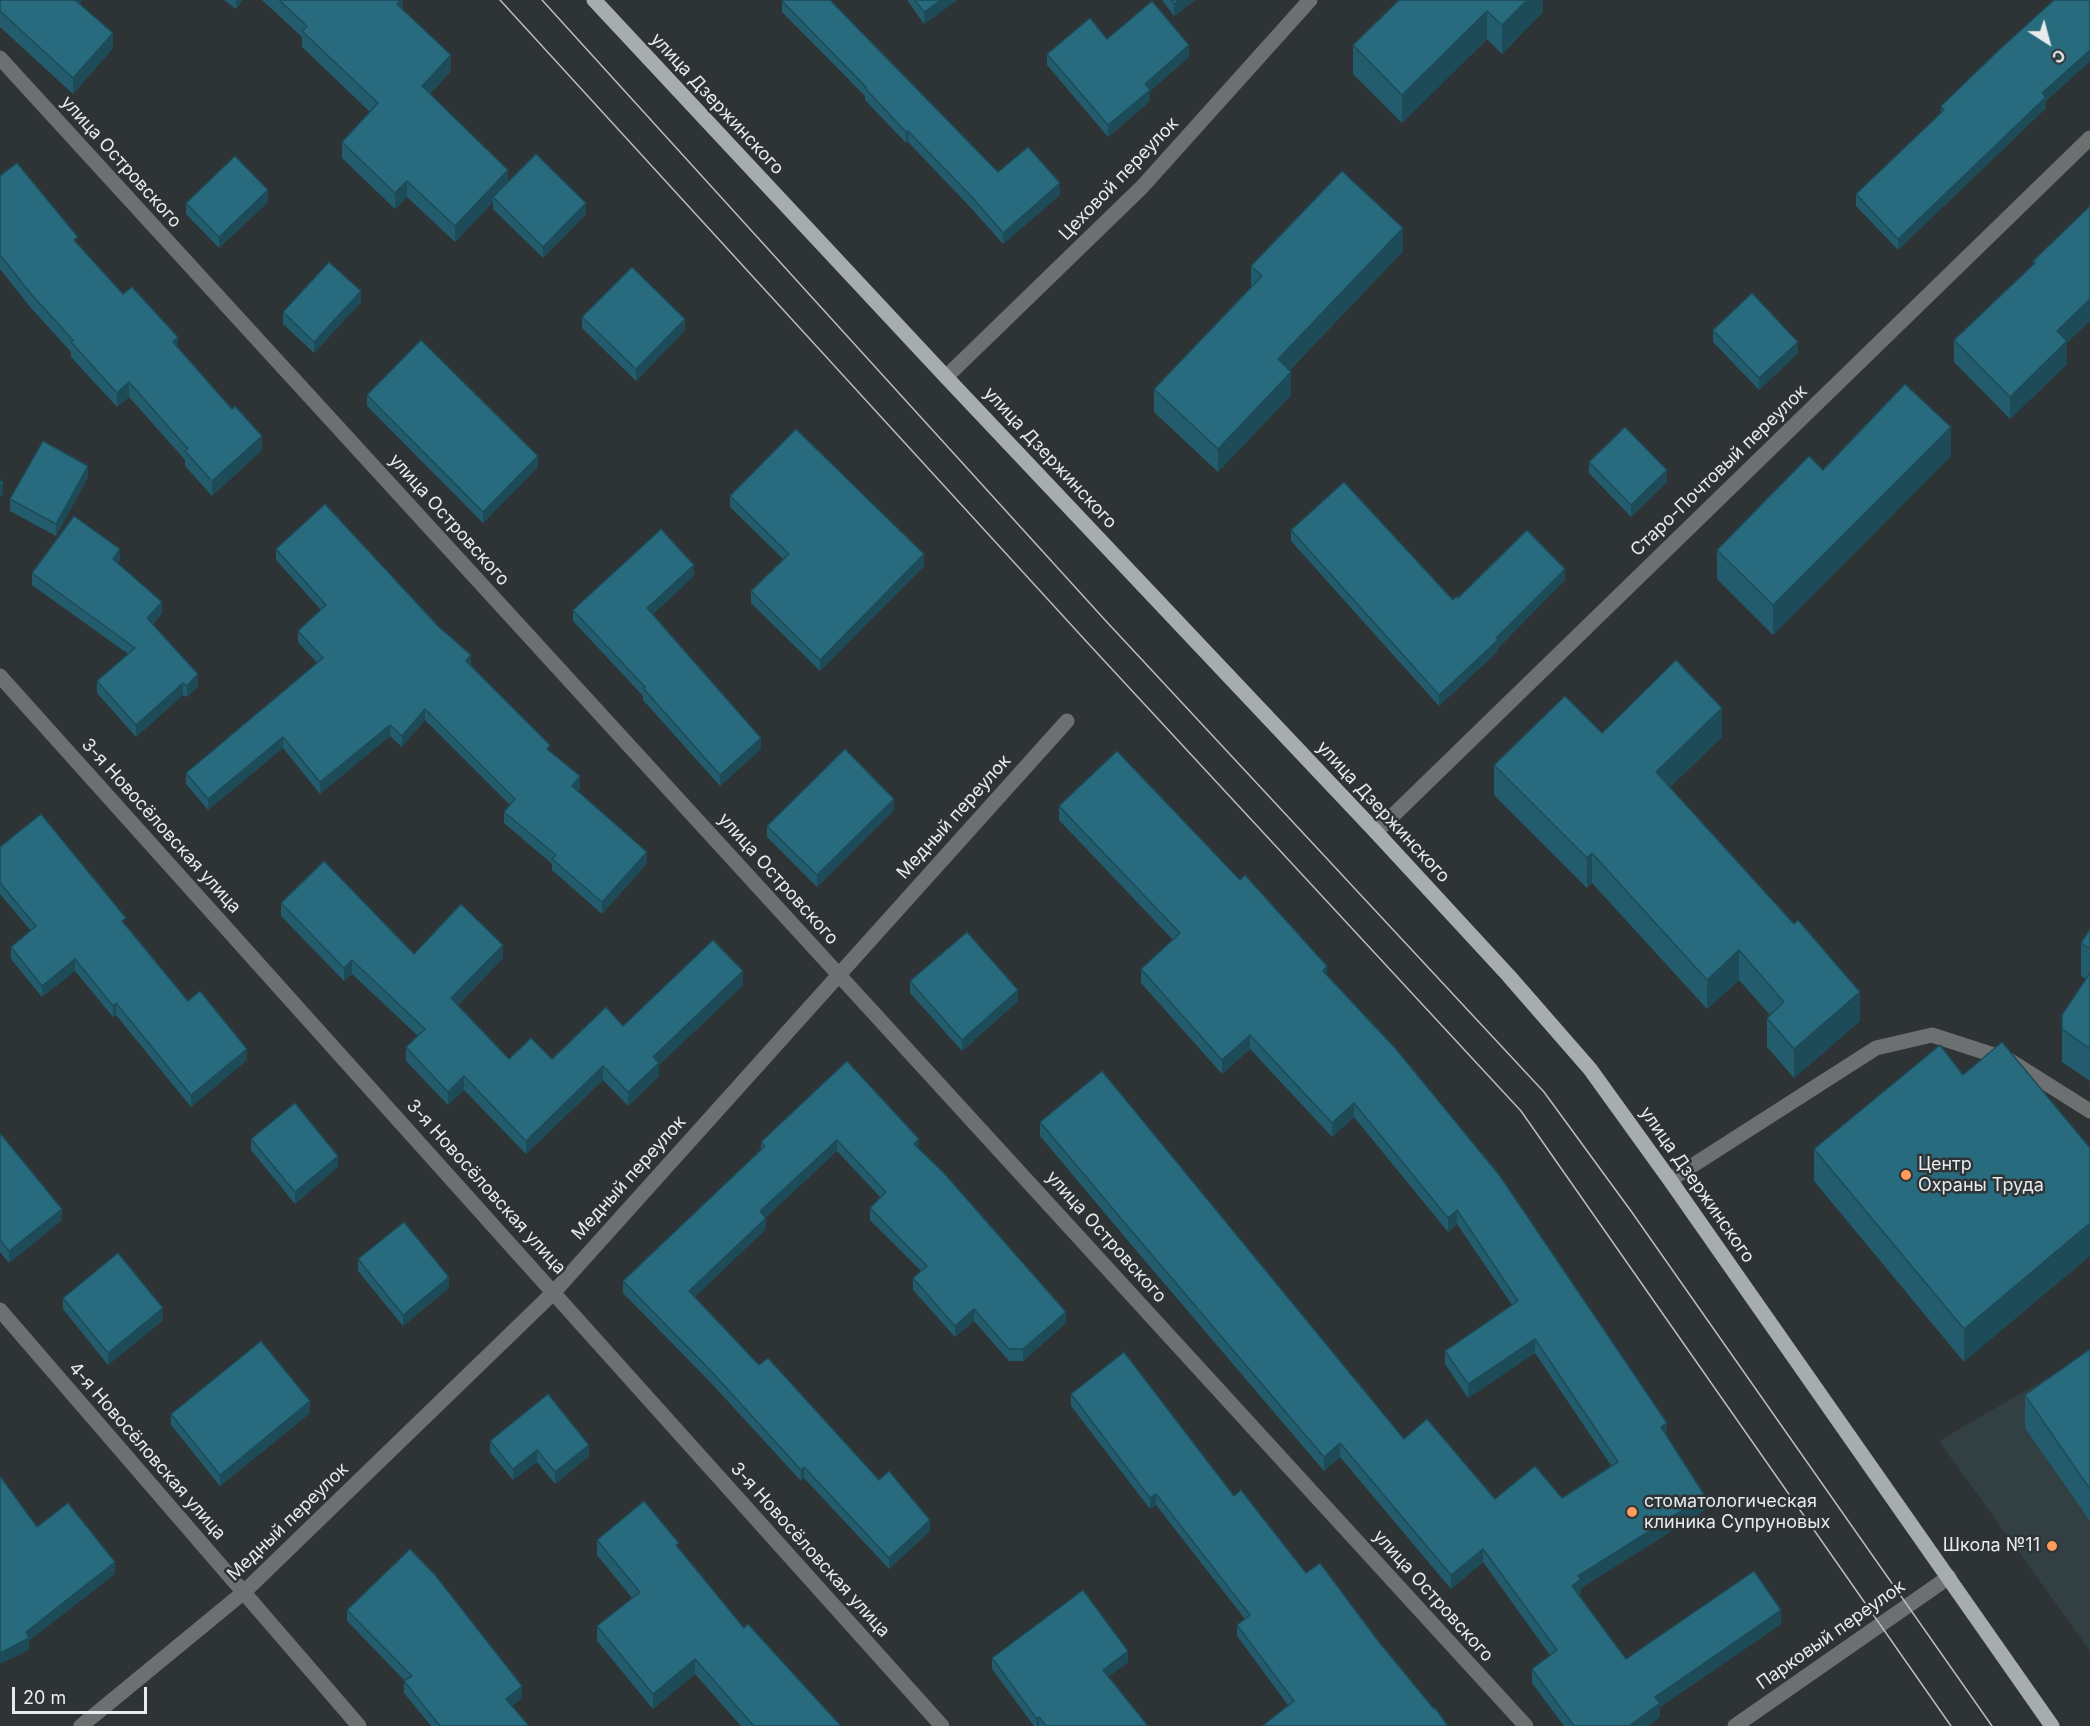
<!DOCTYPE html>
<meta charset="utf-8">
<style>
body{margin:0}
#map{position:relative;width:2090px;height:1726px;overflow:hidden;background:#2e3335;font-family:Inter,sans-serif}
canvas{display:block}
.north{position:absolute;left:2018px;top:12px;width:60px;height:60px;-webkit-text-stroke:4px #2e3335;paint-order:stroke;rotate:144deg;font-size:16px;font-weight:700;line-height:24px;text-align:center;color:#e8ebec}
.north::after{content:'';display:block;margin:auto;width:21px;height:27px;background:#e8ebec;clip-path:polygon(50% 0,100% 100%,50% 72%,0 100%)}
.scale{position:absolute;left:12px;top:1687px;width:135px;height:27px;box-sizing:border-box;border:3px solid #e8ebec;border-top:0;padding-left:8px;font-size:18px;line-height:21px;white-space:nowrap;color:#e8ebec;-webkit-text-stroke:4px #2e3335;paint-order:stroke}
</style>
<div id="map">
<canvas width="2090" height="1726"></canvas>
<div class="north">С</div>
<div class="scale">20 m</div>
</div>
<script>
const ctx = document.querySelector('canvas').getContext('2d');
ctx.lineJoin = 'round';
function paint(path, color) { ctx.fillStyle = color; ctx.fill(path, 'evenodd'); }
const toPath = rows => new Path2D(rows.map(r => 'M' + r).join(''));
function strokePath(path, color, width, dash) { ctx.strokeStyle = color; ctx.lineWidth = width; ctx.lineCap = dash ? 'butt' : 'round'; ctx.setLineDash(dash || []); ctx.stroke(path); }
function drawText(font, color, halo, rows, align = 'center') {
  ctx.font = font + ' Inter,sans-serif'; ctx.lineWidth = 5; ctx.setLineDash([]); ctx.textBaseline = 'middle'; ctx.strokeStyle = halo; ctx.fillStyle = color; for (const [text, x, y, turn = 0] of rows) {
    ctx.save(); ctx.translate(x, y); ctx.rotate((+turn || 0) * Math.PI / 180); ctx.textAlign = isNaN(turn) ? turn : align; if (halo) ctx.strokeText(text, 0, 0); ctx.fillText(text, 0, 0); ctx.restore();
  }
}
paint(toPath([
 [2090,1353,2090,1651,1939,1441]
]), '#323f43');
strokePath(toPath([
 [0,58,1526,1726],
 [946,377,1142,187,1310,0],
 [0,676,942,1726],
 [1376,832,2090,138],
 [1670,1180,1876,1048,1932,1035,2009,1060,2090,1111],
 [0,1310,359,1726],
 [81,1726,244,1592,554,1292,1067,721],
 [1735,1726,1949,1577]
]), '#6d7071', 15);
strokePath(toPath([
 [594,0,946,377,1376,832,1508,975,1590,1069,1670,1180,2052,1726]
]), '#a7adaf', 15);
strokePath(toPath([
 [500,0,1085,640,1521,1111,1951,1726],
 [542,0,1105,620,1544,1092,1631,1211,1992,1726]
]), '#b9bdbe', 1.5);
paint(toPath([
 [0,0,79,4,113,48,73,94,0,27],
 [224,0,243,0,236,9],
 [262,0,403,0,403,9,451,71,430,94,508,181,586,214,543,258,493,209,493,202,455,242,407,197,395,209,342,158,342,142,370,112,302,47,302,37],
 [907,0,957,0,924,24],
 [1162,0,1195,0,1174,16],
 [1399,0,1543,0,1543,12,1502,54,1487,39,1402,123,1353,74,1353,45],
 [2090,0,2090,61,2046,101,2046,108,1898,250,1856,206,1856,194,1941,113,1941,106],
 [782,1,998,172,1060,195,1003,244,972,209,908,142,906,143,865,100,865,96,782,12],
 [1107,39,1189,57,1150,91,1150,101,1108,137,1047,65,1047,54],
 [0,176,78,244,123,294,178,348,262,450,212,496,185,466,185,460,129,397,117,407,71,357,71,352,31,308,0,269],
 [268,202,219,248,186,214,186,203],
 [2090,206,2067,343,2067,364,2010,419,1954,362,1954,340,2033,266,2033,261],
 [1403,251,1290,370,1291,395,1218,472,1154,412,1154,389,1251,287,1251,266],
 [361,302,314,353,283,324,283,312],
 [582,317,685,330,636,381,582,328],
 [1713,330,1798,353,1759,390,1713,342],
 [367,395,538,467,483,523,367,406],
 [1951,456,1773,635,1717,579,1717,550,1823,470],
 [1589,462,1667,482,1631,517,1589,473],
 [88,477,56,536,10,511,10,499],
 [730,496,924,566,820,671,751,603,751,591,783,559,730,507],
 [1291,530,1453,600,1565,580,1498,648,1498,651,1439,706,1291,541],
 [276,549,471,665,550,752,580,788,578,791,647,863,602,914,552,870,552,864,504,823,504,812,510,805,425,720,402,747,390,736,320,794,283,748,208,810,186,784,186,773,317,663,298,642,298,631,321,610,276,560],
 [120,560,118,563,162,613,153,624,198,686,187,697,183,695,136,737,97,693,97,681,128,654,32,585,32,573],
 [694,576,653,614,761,749,720,786,643,700,643,696,573,621,573,610],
 [1602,733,1722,737,1670,787,1794,924,1860,1021,1794,1078,1767,1047,1767,1018,1770,1015,1739,980,1707,1009,1592,883,1587,888,1494,795,1494,765],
 [1059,806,1327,976,1667,1435,1705,1510,1581,1588,1581,1593,1579,1595,1626,1659,1781,1624,1660,1707,1660,1717,1648,1726,1564,1726,1532,1683,1532,1669,1550,1655,1483,1562,1451,1589,1340,1457,1324,1471,1129,1242,1040,1136,1040,1122,1404,1439,1495,1499,1562,1498,1612,1467,1535,1353,1468,1398,1445,1364,1445,1351,1512,1305,1457,1224,1448,1232,1354,1117,1332,1137,1250,1049,1222,1074,1141,983,1141,969,1173,940,1059,820],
 [894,810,817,887,767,837,767,826],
 [0,847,126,925,188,1001,247,1060,191,1107,116,1015,113,1017,75,971,42,997,11,959,11,947,31,931,0,894],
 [281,903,414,954,503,958,458,1005,509,1059,552,1059,623,1026,743,985,659,1065,659,1076,628,1106,603,1080,526,1154,464,1090,448,1105,406,1061,406,1047,418,1036,352,974,344,981,281,916],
 [2090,929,2090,1081,2062,1062,2062,1015,2086,979,2081,976,2081,943],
 [910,981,1018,1001,962,1051,910,993],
 [847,1061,919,1149,1066,1323,1023,1361,1009,1361,974,1321,955,1337,913,1290,913,1278,921,1271,870,1220,870,1208,880,1197,837,1151,766,1217,766,1229,694,1297,759,1365,879,1480,930,1531,889,1569,804,1478,801,1481,711,1383,623,1293,623,1281,761,1150,761,1142],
 [1963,1075,2090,1148,1964,1362,1814,1181,1814,1149],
 [0,1133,62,1220,9,1263,0,1252],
 [251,1139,338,1167,295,1204,251,1150],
 [358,1259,449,1288,403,1326,358,1271],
 [63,1298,163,1320,108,1365,63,1309],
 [2090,1349,2090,1521,2025,1428,2025,1395],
 [1071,1394,1234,1496,1306,1573,1379,1642,1434,1709,1448,1726,1288,1705,1237,1636,1237,1625,1245,1619,1156,1505,1150,1509,1071,1406],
 [310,1413,220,1486,171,1425,171,1414],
 [490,1441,589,1456,555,1484,537,1462,513,1480,490,1452],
 [597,1540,679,1549,744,1628,841,1726,741,1726,695,1674,653,1709,597,1641,597,1626,632,1598,597,1555],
 [347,1610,522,1698,512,1706,529,1726,431,1726,404,1693,404,1681,405,1681,347,1621],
 [992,1658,1128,1662,1108,1677,1148,1726,1034,1726,992,1669]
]), '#235c6c');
paint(toPath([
 [71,0,83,0,71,12],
 [236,0,243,0,236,9],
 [400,0,403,0,403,14,397,4],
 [941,0,957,0,924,24,924,12],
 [1180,0,1195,0,1174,16,1174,4],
 [1527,0,1543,0,1543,12,1502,54,1502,25],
 [1487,11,1487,39,1402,123,1402,95],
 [113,33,113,48,73,94,73,78],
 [1189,45,1189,57,1150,91,1150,101,1108,137,1108,125,1145,84],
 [2090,50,2090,61,2046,101,2046,108,1898,250,1898,239,2042,93],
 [451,55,451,71,422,102,422,86],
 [908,131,908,142,906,143,906,132],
 [508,170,508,186,493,197,493,202,455,242,455,226],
 [407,181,407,197,395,209,395,193],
 [1060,183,1060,195,1003,244,1003,233],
 [268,190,268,202,219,248,219,237],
 [586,203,586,214,543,258,543,247],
 [1403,228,1403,251,1278,382,1278,359],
 [361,291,361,302,314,353,314,342],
 [2090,299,2090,321,2067,343,2067,364,2010,419,2010,397,2057,331],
 [685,319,685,330,636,381,636,369],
 [178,337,178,352,173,342],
 [1798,342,1798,353,1759,390,1759,378],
 [1291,372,1291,395,1218,472,1218,449],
 [129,382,129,397,117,407,117,393],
 [1951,427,1951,456,1773,635,1773,605],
 [262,436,262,450,212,496,212,481],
 [538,456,538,467,483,523,483,512],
 [88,466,88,477,56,536,56,524],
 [1667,470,1667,482,1631,517,1631,505],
 [3,483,3,494,0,497,0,486],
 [120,549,120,560,113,570,113,559],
 [924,554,924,566,820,671,820,660],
 [694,565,694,576,647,620,647,608],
 [1565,569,1565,580,1498,648,1498,651,1439,706,1439,695],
 [162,602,162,613,147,629,147,618],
 [471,655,471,666,466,661],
 [198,674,198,686,187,697,187,686],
 [183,683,183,695,136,737,136,725],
 [1722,708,1722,737,1656,801,1656,772],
 [425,709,425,720,402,747,402,736],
 [390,725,390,736,320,794,320,782],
 [283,737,283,748,208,810,208,799],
 [761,738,761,749,720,786,720,775],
 [580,776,580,788,572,797,572,786],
 [894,799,894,810,817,887,817,875],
 [647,852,647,863,602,914,602,902],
 [1592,853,1592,883,1587,888,1587,858],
 [503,945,503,958,451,1012,451,998],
 [1739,950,1739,980,1707,1009,1707,980],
 [75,959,75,971,42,997,42,986],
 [352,960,352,974,344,981,344,968],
 [1327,966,1327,980,1323,971],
 [743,971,743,985,659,1065,659,1076,628,1106,628,1092,653,1057],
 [1018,990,1018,1001,962,1051,962,1040],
 [1860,992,1860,1021,1794,1078,1794,1049],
 [116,1003,116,1015,113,1017,113,1006],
 [1250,1035,1250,1049,1222,1074,1222,1060],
 [247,1049,247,1060,191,1107,191,1095],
 [603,1066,603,1080,526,1154,526,1141],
 [464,1076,464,1090,448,1105,448,1092],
 [1354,1103,1354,1117,1332,1137,1332,1123],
 [919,1139,919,1150,914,1144],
 [837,1140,837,1151,760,1223,760,1211],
 [338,1156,338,1167,295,1204,295,1192],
 [62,1209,62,1220,9,1263,9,1251],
 [1457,1210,1457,1224,1448,1232,1448,1218],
 [766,1218,766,1229,689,1303,689,1291],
 [2090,1223,2090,1256,1964,1362,1964,1329],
 [449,1277,449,1288,403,1326,403,1315],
 [163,1308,163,1320,108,1365,108,1353],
 [974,1309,974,1321,955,1337,955,1326],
 [1066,1312,1066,1323,1023,1361,1023,1349],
 [1535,1339,1535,1353,1468,1398,1468,1384],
 [310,1401,310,1413,220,1486,220,1475],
 [1667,1423,1667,1437,1661,1427],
 [1340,1443,1340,1457,1324,1471,1324,1457],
 [589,1445,589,1456,555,1484,555,1472],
 [537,1450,537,1462,513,1480,513,1469],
 [804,1467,804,1478,801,1481,801,1470],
 [1156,1494,1156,1505,1150,1509,1150,1498],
 [1705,1496,1705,1510,1581,1588,1581,1593,1572,1600,1572,1586,1578,1576],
 [930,1520,930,1531,889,1569,889,1558],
 [1483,1549,1483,1562,1451,1589,1451,1575],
 [115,1562,115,1574,29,1641,29,1650,0,1664,0,1653],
 [1781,1610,1781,1624,1660,1707,1660,1717,1648,1726,1629,1726,1655,1697],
 [1128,1651,1128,1662,1103,1681,1103,1670],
 [695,1659,695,1674,653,1709,653,1694],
 [522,1686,522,1698,506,1710,506,1699],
 [1039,1717,1039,1726,1037,1726,1037,1719]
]), '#1d4b58');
const building = toPath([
 [0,0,75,0,113,33,73,78,0,11,0,0],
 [279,0,400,0,397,4,451,55,422,86,508,170,455,226,407,181,395,193,342,142,378,103,302,31,307,26,279,0],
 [783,0,830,0,998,172,1028,147,1060,183,1003,233,972,197,908,131,906,132,865,88,866,87,782,1,783,0],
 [915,0,941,0,924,12,915,0],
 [1171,0,1180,0,1174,4,1171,0],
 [1399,0,1527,0,1502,25,1487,11,1402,95,1353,45,1399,0],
 [2054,0,2090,0,2090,50,2042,93,2046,97,1898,239,1856,194,1944,110,1941,106,2000,49,2054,0],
 [1152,1,1189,45,1145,84,1150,90,1108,125,1047,54,1090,18,1107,39,1152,1],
 [536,154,586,203,543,247,493,197,536,154],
 [235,156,268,190,219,237,186,203,235,156],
 [17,163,78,237,74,240,123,294,132,287,178,337,173,342,232,409,235,406,262,436,212,481,185,451,188,449,129,382,117,393,71,342,73,340,31,294,0,255,0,176,17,163],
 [1342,171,1403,228,1278,359,1291,372,1218,449,1154,389,1262,276,1251,266,1342,171],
 [2090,206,2090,299,2057,331,2067,341,2010,397,1954,340,2035,263,2033,261,2090,206],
 [329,262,361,291,314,342,283,312,329,262],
 [632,267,685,319,636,369,582,317,632,267],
 [1752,293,1798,342,1759,378,1713,330,1752,293],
 [421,340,538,456,483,512,367,395,421,340],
 [1905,384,1951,427,1773,605,1717,550,1809,456,1823,470,1905,384],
 [1625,427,1667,470,1631,505,1589,462,1625,427],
 [796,429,924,554,820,660,751,591,789,554,730,496,796,429],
 [43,441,88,466,56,524,10,499,43,441],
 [0,479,3,483,0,486,0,479],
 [1344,482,1453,600,1456,596,1458,598,1527,530,1565,569,1496,638,1498,640,1439,695,1291,530,1344,482],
 [325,504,438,626,471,655,466,661,550,745,547,749,580,776,572,786,647,852,602,902,552,859,556,855,504,812,515,799,425,709,402,736,390,725,320,782,283,737,208,799,186,773,323,658,298,631,326,605,276,549,325,504],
 [74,516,120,549,113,559,162,602,147,618,198,674,187,686,183,683,136,725,97,681,135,648,32,573,74,516],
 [661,529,694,565,647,608,761,738,720,775,643,688,645,687,573,610,661,529],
 [1676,660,1722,708,1656,772,1794,924,1798,920,1860,992,1794,1049,1767,1018,1784,1002,1739,950,1707,980,1592,853,1587,858,1494,765,1565,696,1602,733,1676,660],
 [845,749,894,799,817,875,767,826,845,749],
 [1117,751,1240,880,1245,875,1327,966,1323,971,1396,1049,1500,1176,1667,1423,1661,1427,1705,1496,1578,1576,1581,1579,1572,1586,1626,1659,1754,1571,1781,1610,1655,1697,1660,1703,1629,1726,1574,1726,1532,1669,1557,1650,1483,1549,1451,1575,1340,1443,1324,1457,1129,1228,1040,1122,1102,1071,1404,1439,1427,1419,1495,1499,1535,1466,1562,1498,1618,1462,1535,1339,1468,1384,1445,1351,1518,1301,1457,1210,1448,1218,1354,1103,1332,1123,1250,1035,1222,1060,1141,969,1180,933,1059,806,1117,751],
 [41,814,126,918,122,921,188,1001,200,991,247,1049,191,1095,116,1003,113,1006,75,959,42,986,11,947,36,926,0,883,0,847,41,814],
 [324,861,414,954,461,904,503,945,451,998,509,1059,531,1038,552,1059,606,1007,623,1026,713,940,743,971,653,1057,659,1063,628,1092,603,1066,526,1141,464,1076,448,1092,406,1047,425,1029,352,960,344,968,281,903,324,861],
 [2090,929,2090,949,2081,943,2090,929],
 [967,932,1018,990,962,1040,910,981,967,932],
 [2090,973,2090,1049,2062,1029,2062,1015,2090,973],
 [2002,1042,2090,1148,2090,1223,1964,1329,1814,1149,1940,1045,1963,1075,2002,1042],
 [847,1061,919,1139,914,1144,943,1172,1066,1312,1023,1349,1009,1349,974,1309,955,1326,913,1278,927,1266,870,1208,886,1192,837,1140,760,1211,766,1218,689,1291,759,1365,768,1358,879,1480,889,1471,930,1520,889,1558,804,1467,801,1470,711,1371,623,1281,765,1146,761,1142,847,1061],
 [295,1103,338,1156,295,1192,251,1139,295,1103],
 [0,1133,62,1209,9,1251,0,1240,0,1133],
 [404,1222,449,1277,403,1315,358,1259,404,1222],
 [118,1253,163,1308,108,1353,63,1298,118,1253],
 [261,1341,310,1401,220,1475,171,1414,261,1341],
 [2090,1349,2090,1489,2025,1395,2090,1349],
 [1124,1352,1234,1496,1241,1490,1306,1573,1320,1563,1379,1642,1434,1709,1435,1708,1448,1726,1262,1726,1294,1701,1237,1625,1250,1615,1156,1494,1150,1498,1071,1394,1124,1352],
 [548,1394,589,1445,555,1472,537,1450,513,1469,490,1441,548,1394],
 [0,1476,37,1527,68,1503,115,1562,26,1632,29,1638,0,1653,0,1476],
 [644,1501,679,1543,676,1545,744,1628,748,1624,841,1726,754,1726,695,1659,653,1694,597,1626,640,1592,597,1540,644,1501],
 [410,1549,436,1576,522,1686,506,1699,529,1726,440,1726,404,1681,412,1676,347,1610,410,1549],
 [1083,1590,1128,1651,1103,1670,1148,1726,1046,1726,1039,1717,1037,1719,992,1658,1083,1590]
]);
paint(building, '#296b7e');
strokePath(building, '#1d4b58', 1.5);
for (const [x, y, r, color] of [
 [1906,1175,6,"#ff9b5b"],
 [1632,1512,6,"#ff9b5b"],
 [2052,1546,6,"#ff9b5b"]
]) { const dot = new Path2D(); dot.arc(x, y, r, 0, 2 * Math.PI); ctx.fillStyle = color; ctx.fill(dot); strokePath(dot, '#2e3335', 2); }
drawText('18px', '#e8ebec', '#2e3335', [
 ["улица Дзержинского",717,104,47],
 ["улица Островского",121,162,48],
 ["Цеховой переулок",1119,179,-46],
 ["улица Дзержинского",1050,458,47],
 ["Старо-Почтовый переулок",1719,471,-44],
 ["улица Островского",449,520,48],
 ["улица Дзержинского",1383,812,47],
 ["Медный переулок",954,817,-48],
 ["3-я Новосёловская улица",161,826,48],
 ["улица Островского",778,879,48],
 ["Медный переулок",629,1178,-48],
 ["улица Дзержинского",1697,1185,55],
 ["3-я Новосёловская улица",486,1187,48],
 ["улица Островского",1106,1237,48],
 ["4-я Новосёловская улица",147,1451,49],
 ["Медный переулок",288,1522,-44],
 ["3-я Новосёловская улица",810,1550,48],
 ["улица Островского",1433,1596,48],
 ["Парковый переулок",1831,1635,-35]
]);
drawText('18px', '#e8ebec', '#2e3335', [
 ["Центр",1918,1165],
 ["Охраны Труда",1918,1186],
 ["стоматологическая",1644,1502],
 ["клиника Супруновых",1644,1523],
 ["Школа №11",2040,1546,"right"]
], 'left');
</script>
